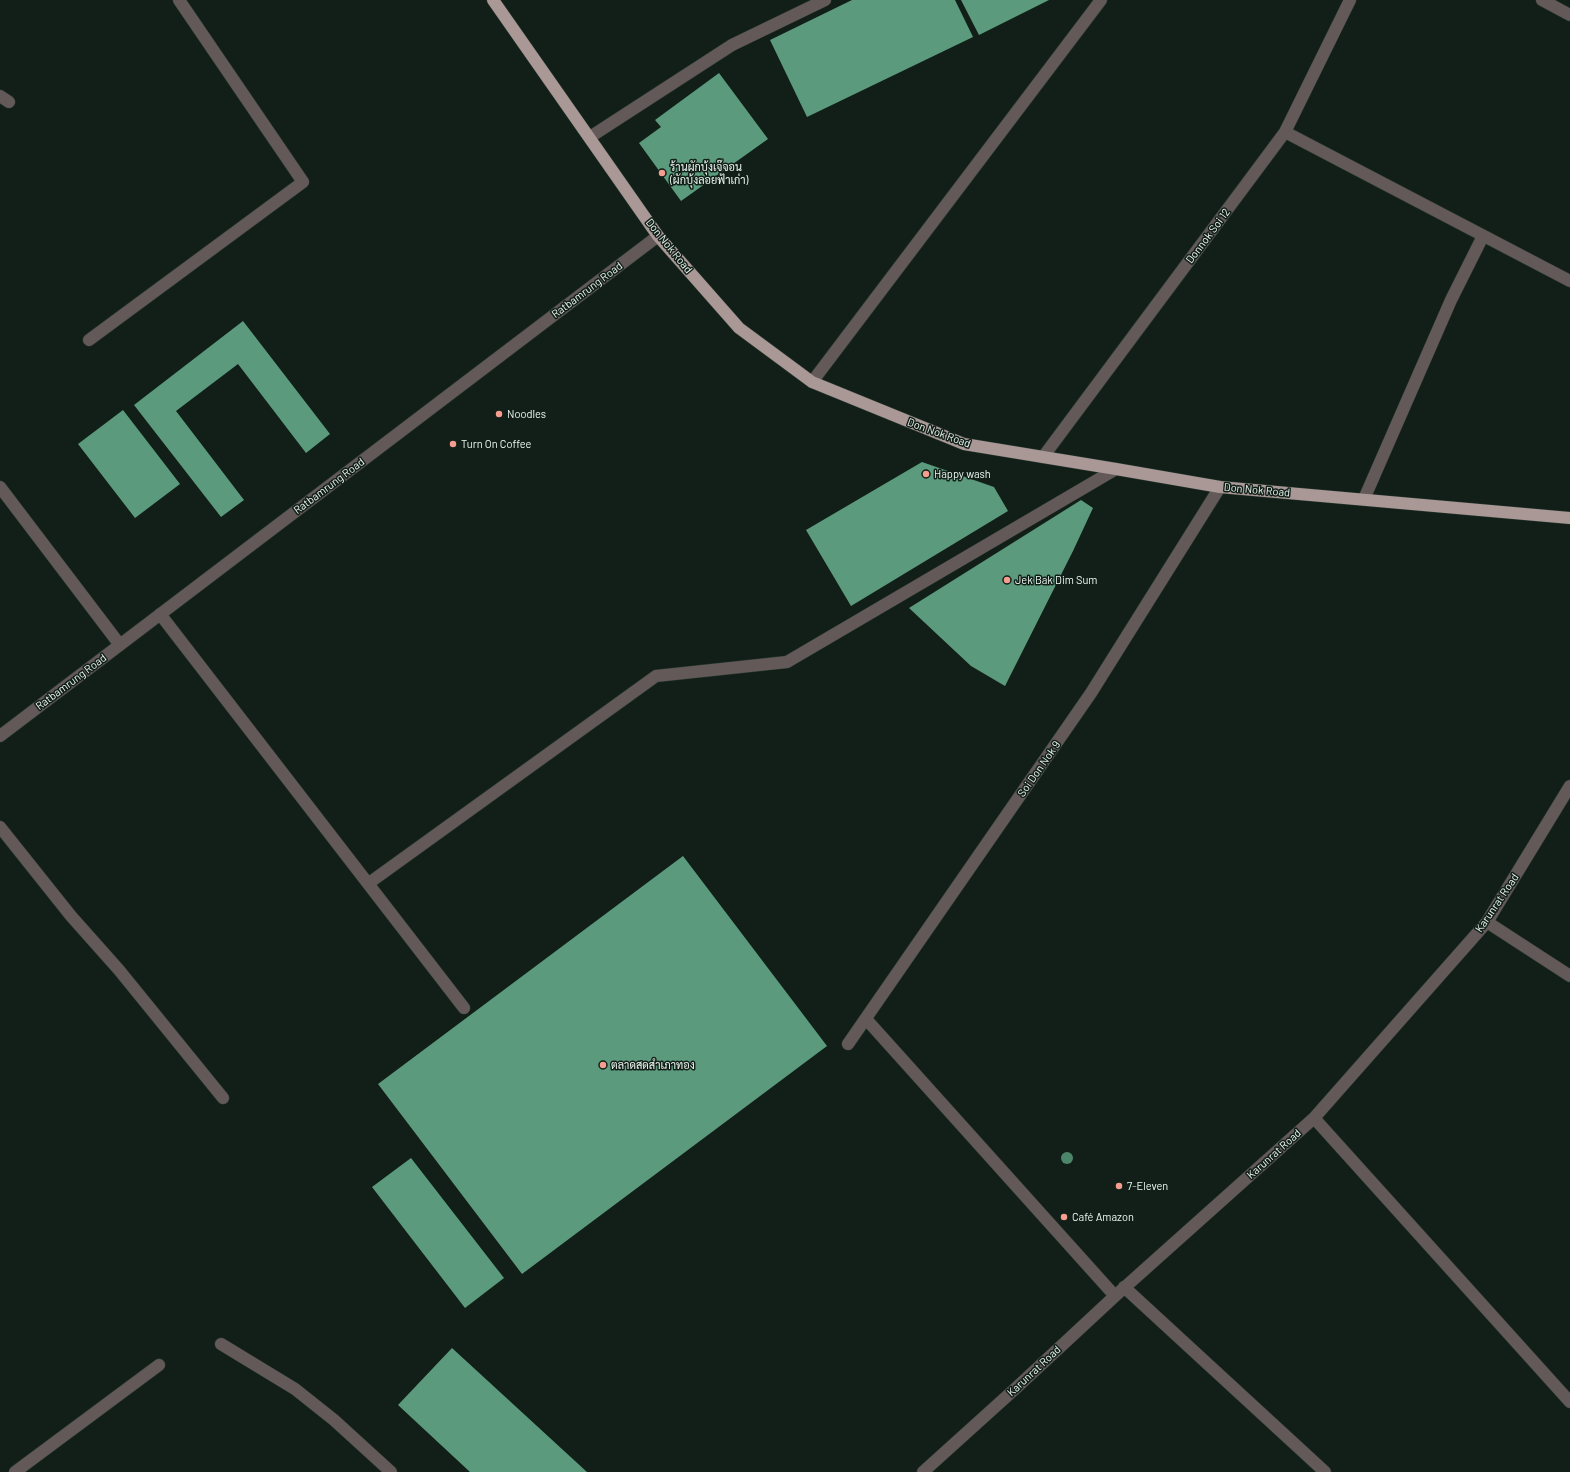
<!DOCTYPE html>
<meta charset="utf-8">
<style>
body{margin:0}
canvas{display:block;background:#111f18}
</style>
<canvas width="1570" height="1472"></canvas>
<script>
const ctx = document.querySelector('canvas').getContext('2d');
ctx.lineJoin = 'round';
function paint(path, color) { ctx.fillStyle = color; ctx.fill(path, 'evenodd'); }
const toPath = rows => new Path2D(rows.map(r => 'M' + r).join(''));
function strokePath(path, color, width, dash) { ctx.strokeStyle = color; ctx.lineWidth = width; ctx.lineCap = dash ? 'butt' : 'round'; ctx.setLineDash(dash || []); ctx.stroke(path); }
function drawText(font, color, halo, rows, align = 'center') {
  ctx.font = font + ' Barlow,Sarabun,sans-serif'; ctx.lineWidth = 3; ctx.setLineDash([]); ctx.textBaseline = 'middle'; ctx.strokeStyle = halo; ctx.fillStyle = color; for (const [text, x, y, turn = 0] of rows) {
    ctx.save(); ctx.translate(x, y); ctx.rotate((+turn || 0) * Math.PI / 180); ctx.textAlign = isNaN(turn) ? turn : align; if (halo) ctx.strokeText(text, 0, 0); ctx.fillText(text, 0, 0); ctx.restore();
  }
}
paint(toPath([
 [852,0,955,0,973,37,807,117,770,40],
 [961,0,1049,0,979,35],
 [719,73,768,139,681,201,639,143,661,127,655,120],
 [243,321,330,434,306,453,238,364,176,411,244,500,221,517,134,405],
 [123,410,180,484,135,518,78,444],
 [922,462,994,487,1008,511,851,606,806,530],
 [1081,500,1093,508,1073,551,1005,686,971,666,909,608],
 [683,856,827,1046,522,1274,378,1084],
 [411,1158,504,1278,465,1308,372,1187],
 [452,1348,587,1472,470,1472,398,1405]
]), '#5b9a7c');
const minor = toPath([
 [1542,0,1570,15],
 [0,96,9,102],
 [1285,132,1570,281],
 [590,137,732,45,825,0],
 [89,340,303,182,179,0],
 [812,382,1101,0],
 [1043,457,1285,132,1350,0],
 [0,487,120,645],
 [1364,499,1451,300,1483,236],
 [160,614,464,1008],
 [0,736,658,236],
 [0,827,71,916,119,970,223,1098],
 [369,883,656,676,787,662,1116,469],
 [1487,922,1570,976],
 [866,1019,1115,1296],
 [848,1044,1091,693,1220,487],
 [1314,1118,1570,1402],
 [1124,1287,1325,1472],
 [221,1344,295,1389,334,1420,391,1472],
 [15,1472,159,1365],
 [923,1472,1016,1388,1115,1296,1314,1118,1487,922,1570,786]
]);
const major = toPath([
 [493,0,658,236,739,328,812,382,964,444,1116,469,1220,487,1570,518]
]);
strokePath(minor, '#2b3932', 13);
strokePath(major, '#2b3932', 13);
strokePath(minor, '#625958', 12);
strokePath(major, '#a99895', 12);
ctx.fillStyle = '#4c866a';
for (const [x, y] of [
 [1067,1158]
]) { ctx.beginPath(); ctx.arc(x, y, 6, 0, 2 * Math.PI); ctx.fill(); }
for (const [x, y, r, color] of [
 [662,173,4,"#f59d8e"],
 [499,414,4,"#f59d8e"],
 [453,444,4,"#f59d8e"],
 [926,474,4,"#f59d8e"],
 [1007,580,4,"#f59d8e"],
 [603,1065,4,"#f59d8e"],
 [1119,1186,4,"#f59d8e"],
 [1064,1217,4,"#f59d8e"]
]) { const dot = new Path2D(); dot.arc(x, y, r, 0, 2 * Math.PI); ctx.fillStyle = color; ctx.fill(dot); strokePath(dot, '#111f18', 1.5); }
drawText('11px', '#edf7f1', '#111f18', [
 ["ร้านผักบุ้งเจ๊จอน",670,167],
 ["(ผักบุ้งลอยฟ้าเก่า)",670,180],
 ["Noodles",507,414],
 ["Turn On Coffee",461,444],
 ["Happy wash",934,474],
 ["Jek Bak Dim Sum",1015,580],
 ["ตลาดสดสำเภาทอง",611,1065],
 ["7-Eleven",1127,1186],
 ["Café Amazon",1072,1217]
], 'left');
drawText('11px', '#edf7f1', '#111f18', [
 ["Donnok Soi 12",1208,236,-53],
 ["Don Nok Road",669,246,51],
 ["Ratbamrung Road",587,290,-37],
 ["Don Nok Road",939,433,20],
 ["Ratbamrung Road",329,486,-37],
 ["Don Nok Road",1257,490,5],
 ["Ratbamrung Road",71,682,-37],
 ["Soi Don Nok 9",1039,769,-55],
 ["Karunrat Road",1497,903,-56],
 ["Karunrat Road",1274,1154,-42],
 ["Karunrat Road",1034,1371,-43]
]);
</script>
